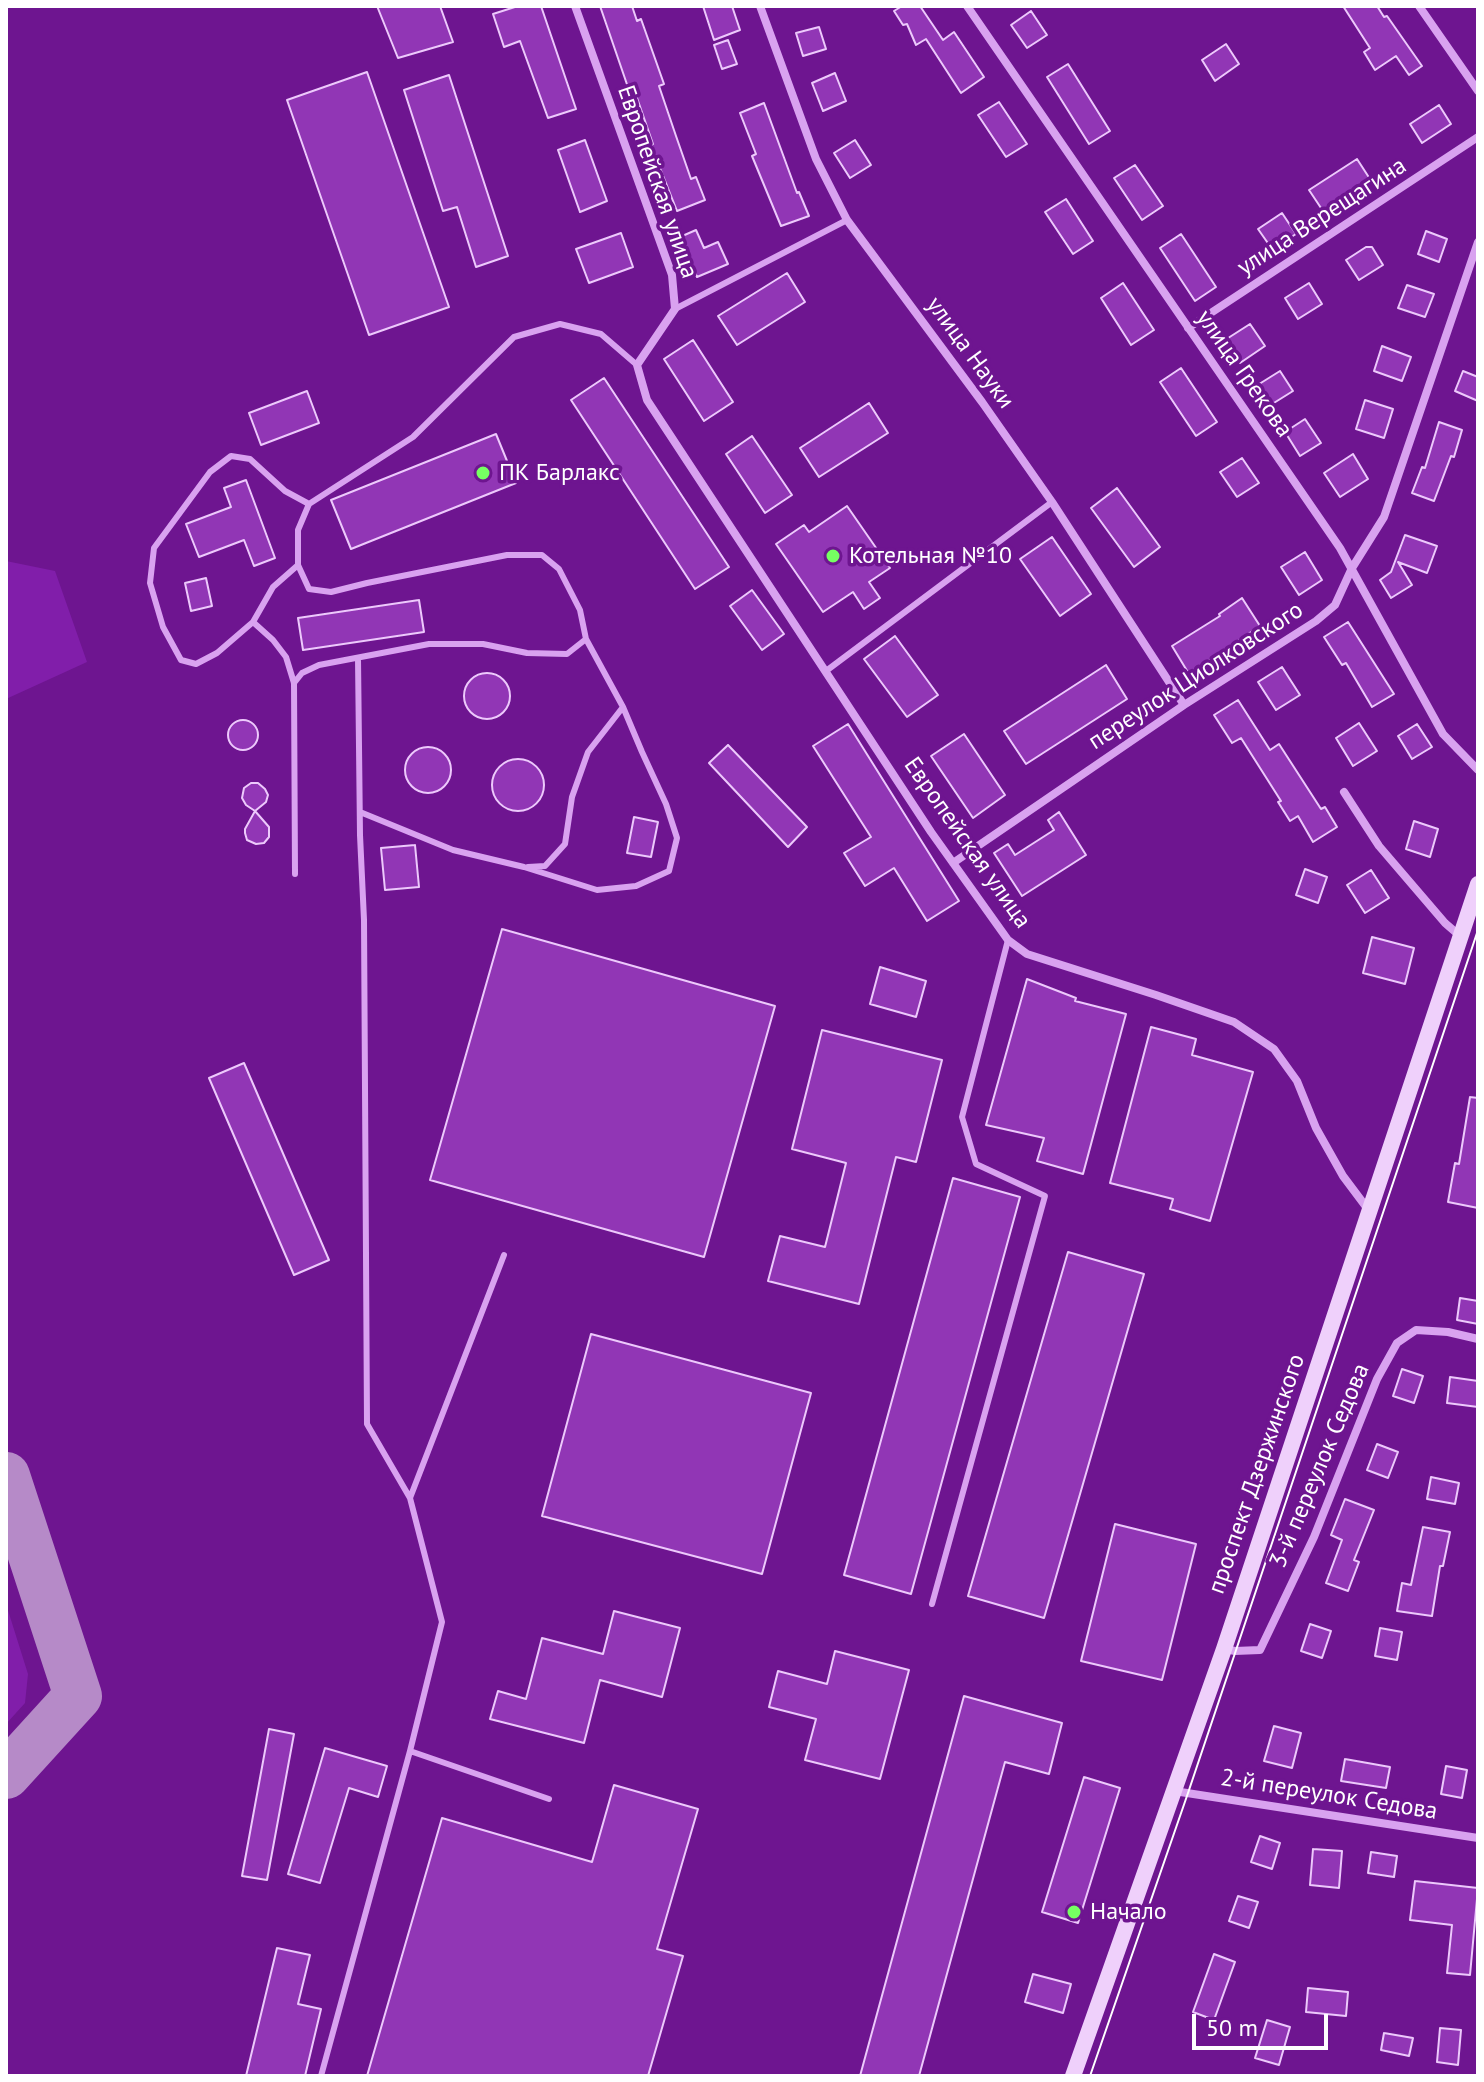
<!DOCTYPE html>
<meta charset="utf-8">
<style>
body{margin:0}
#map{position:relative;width:1484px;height:2082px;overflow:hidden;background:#6e1590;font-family:"PT Sans",sans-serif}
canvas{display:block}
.frame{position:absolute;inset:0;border:8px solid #fff;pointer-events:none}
.scale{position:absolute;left:1192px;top:2014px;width:136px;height:36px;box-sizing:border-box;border:4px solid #fff;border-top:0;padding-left:10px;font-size:24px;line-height:28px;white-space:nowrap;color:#fff;-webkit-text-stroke:6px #6e1590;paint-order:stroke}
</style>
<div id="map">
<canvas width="1484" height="2082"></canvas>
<div class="frame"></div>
<div class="scale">50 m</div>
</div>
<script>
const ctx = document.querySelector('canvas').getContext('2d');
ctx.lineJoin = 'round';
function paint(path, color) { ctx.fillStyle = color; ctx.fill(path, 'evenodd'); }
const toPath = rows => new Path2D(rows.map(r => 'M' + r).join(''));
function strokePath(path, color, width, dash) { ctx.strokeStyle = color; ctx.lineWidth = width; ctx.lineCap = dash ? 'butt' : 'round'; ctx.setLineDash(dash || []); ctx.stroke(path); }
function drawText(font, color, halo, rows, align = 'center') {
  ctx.font = font + ' "PT Sans",sans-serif'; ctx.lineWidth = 7; ctx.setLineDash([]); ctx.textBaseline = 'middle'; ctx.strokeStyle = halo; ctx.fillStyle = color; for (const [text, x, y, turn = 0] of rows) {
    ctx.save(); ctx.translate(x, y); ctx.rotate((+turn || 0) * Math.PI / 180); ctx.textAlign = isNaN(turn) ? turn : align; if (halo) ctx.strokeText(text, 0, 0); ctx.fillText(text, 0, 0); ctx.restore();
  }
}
paint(toPath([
 [6,561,55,571,87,662,6,699],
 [6,1604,28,1674,25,1703,6,1724]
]), '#811eaa');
strokePath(toPath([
 [6,1476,78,1696,6,1775]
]), '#b68ac8', 48);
const building = toPath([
 [377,6,440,6,453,42,398,58,377,6],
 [518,6,541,6,576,109,548,118,520,41,504,47,493,14,518,6],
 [600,6,632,6,637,21,641,19,664,84,659,86,676,136,691,179,696,177,705,200,677,211,660,168,657,170,648,146,653,144,636,95,631,96,600,6],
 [703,6,732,6,740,30,714,40,703,6],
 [902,6,920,6,943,40,954,32,984,77,961,93,926,39,916,45,907,24,903,25,894,11,902,6],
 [1343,6,1377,6,1384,17,1387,16,1422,66,1409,75,1396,56,1375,70,1364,52,1370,48,1343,6],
 [1031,11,1047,35,1027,48,1011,25,1031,11],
 [819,27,826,49,803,56,796,33,819,27],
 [728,40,737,64,722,69,714,45,728,40],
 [1226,44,1239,64,1215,81,1202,60,1226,44],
 [1068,64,1110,131,1089,144,1047,77,1068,64],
 [367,72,449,307,369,335,287,100,367,72],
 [835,73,846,101,823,111,812,83,835,73],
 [449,75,508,256,476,267,457,207,443,211,404,90,449,75],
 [999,102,1027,144,1006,157,978,115,999,102],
 [764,103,797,193,799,192,809,216,781,226,752,156,756,154,740,113,764,103],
 [1439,105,1451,124,1422,143,1410,124,1439,105],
 [585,140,607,201,580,212,558,150,585,140],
 [855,140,871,165,850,178,834,153,855,140],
 [1357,159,1370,179,1323,211,1309,190,1357,159],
 [1135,165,1163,206,1142,220,1114,178,1135,165],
 [1066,199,1093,241,1073,254,1045,212,1066,199],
 [1282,213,1296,234,1272,249,1258,229,1282,213],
 [696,230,704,248,718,242,728,264,697,277,680,237,696,230],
 [1426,231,1447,239,1439,262,1418,254,1426,231],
 [621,233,633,267,589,283,576,249,621,233],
 [1181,234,1216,287,1195,301,1160,248,1181,234],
 [1366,247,1372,247,1383,265,1359,280,1346,260,1366,247],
 [787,273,805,302,737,345,718,316,787,273],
 [1123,283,1154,330,1131,345,1101,298,1123,283],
 [1309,283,1322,304,1298,319,1285,298,1309,283],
 [1407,285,1434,294,1425,317,1398,308,1407,285],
 [1250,324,1265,346,1240,363,1225,340,1250,324],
 [693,340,733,402,704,421,664,359,693,340],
 [1382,346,1411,357,1402,381,1374,371,1382,346],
 [1181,368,1217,422,1196,436,1160,382,1181,368],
 [1280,371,1293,391,1269,406,1256,386,1280,371],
 [1463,371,1478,377,1478,401,1455,391,1463,371],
 [604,378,729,567,695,589,571,400,604,378],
 [307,391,319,423,261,445,249,413,307,391],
 [1365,400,1393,409,1384,438,1356,429,1365,400],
 [869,403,888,433,819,477,800,448,869,403],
 [1305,419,1321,443,1300,456,1285,432,1305,419],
 [1439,422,1462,430,1454,457,1451,456,1434,501,1412,493,1422,467,1425,468,1439,422],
 [496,434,516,483,351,549,331,500,496,434],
 [752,436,792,495,765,513,726,454,752,436],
 [1353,454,1368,479,1340,497,1324,473,1353,454],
 [1242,458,1259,483,1237,497,1220,472,1242,458],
 [246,480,275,558,254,566,244,540,199,557,186,524,231,507,224,488,246,480],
 [1117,488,1160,547,1134,567,1091,508,1117,488],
 [847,506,890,568,869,582,880,598,864,609,853,592,823,612,776,544,804,525,809,532,847,506],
 [1405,535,1437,546,1427,573,1398,562,1412,585,1391,598,1380,580,1391,572,1405,535],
 [1052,537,1091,594,1060,616,1020,559,1052,537],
 [1305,552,1322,580,1299,595,1281,567,1305,552],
 [206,578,212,606,191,611,185,583,206,578],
 [752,590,784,634,762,650,730,606,752,590],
 [1242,598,1260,626,1189,674,1172,646,1220,616,1219,614,1242,598],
 [419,600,424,632,303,650,298,618,419,600],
 [1348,622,1394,694,1372,707,1346,663,1342,665,1324,637,1348,622],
 [895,636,938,695,907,717,864,659,895,636],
 [1106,665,1127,699,1026,764,1004,731,1106,665],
 [1282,667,1300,695,1276,710,1258,682,1282,667],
 '464 696a23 23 0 1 1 46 0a23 23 0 1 1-46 0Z',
 [1238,700,1270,750,1279,744,1321,809,1325,807,1337,827,1313,842,1298,816,1290,821,1278,802,1281,801,1241,738,1232,743,1214,715,1238,700],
 '228 735a15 15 0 1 1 30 0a15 15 0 1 1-30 0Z',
 [1359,723,1377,751,1353,766,1336,738,1359,723],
 [848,724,959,901,927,921,894,868,865,886,844,853,871,837,813,746,848,724],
 [1417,724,1432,747,1412,759,1398,736,1417,724],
 [964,734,1005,795,973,818,931,756,964,734],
 [728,745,807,827,788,847,709,763,728,745],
 '405 770a23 23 0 1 1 46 0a23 23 0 1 1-46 0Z',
 '492 785a26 26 0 1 1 52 0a26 26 0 1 1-52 0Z',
 [251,783,258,783,265,789,268,795,266,802,255,811,246,805,242,798,244,788,251,783],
 [255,811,269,827,269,837,264,843,256,844,247,840,245,833,245,829,255,811],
 [1059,812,1086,855,1022,896,994,853,1008,844,1015,855,1054,830,1048,820,1059,812],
 [634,817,658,822,651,857,627,853,634,817],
 [1414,821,1438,829,1430,857,1406,849,1414,821],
 [415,845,419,887,385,890,381,848,415,845],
 [1305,869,1327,877,1318,903,1296,895,1305,869],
 [1371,870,1389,898,1365,913,1347,885,1371,870],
 [502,929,775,1006,704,1257,430,1180,502,929],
 [1372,937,1414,948,1405,984,1363,973,1372,937],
 [880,967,926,981,916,1017,870,1004,880,967],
 [1027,979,1076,998,1075,1001,1126,1014,1083,1174,1037,1161,1044,1138,986,1125,1027,979],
 [1151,1027,1196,1039,1192,1055,1253,1072,1210,1221,1170,1209,1173,1199,1110,1183,1151,1027],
 [822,1030,942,1060,916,1162,896,1157,859,1304,768,1281,780,1236,825,1247,846,1163,792,1149,822,1030],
 [244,1063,329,1260,294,1275,209,1078,244,1063],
 [1470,1097,1478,1098,1478,1208,1448,1202,1455,1163,1459,1164,1470,1097],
 [953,1178,1020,1197,911,1594,844,1575,953,1178],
 [1068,1252,1144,1274,1044,1618,968,1596,1068,1252],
 [1460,1298,1478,1301,1478,1324,1457,1320,1460,1298],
 [591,1334,811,1393,762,1574,542,1516,591,1334],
 [1402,1369,1423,1376,1414,1403,1393,1396,1402,1369],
 [1450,1377,1478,1381,1478,1407,1447,1403,1450,1377],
 [1377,1444,1398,1452,1388,1478,1367,1470,1377,1444],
 [1431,1477,1459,1483,1455,1504,1427,1499,1431,1477],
 [1345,1499,1374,1510,1354,1560,1359,1562,1348,1591,1326,1583,1342,1540,1331,1535,1345,1499],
 [1115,1524,1196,1544,1162,1680,1081,1661,1115,1524],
 [1423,1527,1450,1532,1443,1566,1440,1566,1432,1616,1397,1611,1402,1583,1411,1585,1423,1527],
 [614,1611,680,1628,662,1697,600,1680,584,1743,490,1719,498,1691,526,1699,542,1638,603,1654,614,1611],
 [1310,1624,1331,1631,1322,1658,1301,1651,1310,1624],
 [1380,1628,1402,1632,1397,1660,1375,1656,1380,1628],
 [835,1651,909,1670,880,1779,805,1760,816,1719,769,1707,778,1671,827,1684,835,1651],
 [964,1696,1062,1723,1049,1774,1005,1762,919,2076,860,2076,964,1696],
 [1274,1726,1301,1733,1292,1768,1264,1761,1274,1726],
 [269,1729,294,1734,267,1880,242,1876,269,1729],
 [325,1748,387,1766,378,1797,349,1788,320,1883,288,1874,325,1748],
 [1345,1759,1390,1767,1386,1788,1341,1781,1345,1759],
 [1446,1766,1467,1770,1462,1798,1441,1794,1446,1766],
 [1084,1777,1120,1788,1078,1923,1042,1912,1084,1777],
 [614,1785,698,1809,657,1949,683,1956,648,2076,367,2076,442,1818,592,1862,614,1785],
 [1260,1836,1280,1843,1272,1869,1251,1862,1260,1836],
 [1313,1849,1342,1851,1339,1888,1310,1885,1313,1849],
 [1371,1852,1397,1856,1394,1877,1368,1873,1371,1852],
 [1415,1881,1478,1888,1470,1975,1447,1973,1452,1925,1410,1920,1415,1881],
 [1238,1896,1258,1902,1249,1928,1229,1921,1238,1896],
 [277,1948,310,1955,298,2004,321,2009,305,2076,246,2076,277,1948],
 [1214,1954,1235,1962,1214,2020,1193,2012,1214,1954],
 [1033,1974,1071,1984,1063,2013,1025,2002,1033,1974],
 [1308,1988,1348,1992,1346,2016,1306,2012,1308,1988],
 [1267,2020,1290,2027,1279,2065,1255,2058,1267,2020],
 [1440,2028,1461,2030,1458,2065,1437,2062,1440,2028],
 [1384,2033,1413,2038,1409,2056,1381,2050,1384,2033]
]);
paint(building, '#9136b5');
strokePath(building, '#edc9fc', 2);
strokePath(toPath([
 [675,309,847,220],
 [298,565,273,587,253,622,217,653,196,664,181,660,163,627,150,583,154,548,210,472,231,456,250,459,285,491,309,504],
 [253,622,273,640,286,657,294,683,295,874],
 [358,658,360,835,364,920,367,1424,410,1498,504,1255],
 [826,671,1052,502],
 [294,683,302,673,319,665,429,644,483,644,527,653,567,654,586,639,580,610,559,569,542,555,507,555,367,583,331,592,309,589,298,565,298,530,309,504,413,437,514,337,560,324,601,334,637,365],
 [360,812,453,850,524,867,597,890,636,886,669,871,677,838,666,804,642,752,623,707,586,639],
 [528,867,545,866,565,844,572,797,588,752,623,707],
 [410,1498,442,1622,410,1751,549,1799],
 [932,1604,1045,1196,976,1164,962,1117,1008,940],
 [321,2076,410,1751]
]), '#d9a2f0', 6);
strokePath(toPath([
 [575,6,672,275,675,309,637,365,647,400,931,832,1008,940,1027,954,1156,995,1234,1022,1274,1049,1297,1081,1316,1128,1343,1176,1370,1212],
 [760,6,816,159,847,220,982,402,1052,502,1184,705],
 [967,6,1340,548,1443,734,1478,770],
 [1419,6,1478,91],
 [1188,328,1478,137],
 [1344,792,1379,846,1445,923,1460,936],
 [953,863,1184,705,1316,621,1335,605,1352,568,1384,517,1478,242],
 [1225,1649,1235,1651,1260,1650,1314,1537,1377,1379,1397,1343,1416,1330,1448,1332,1478,1339],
 [1174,1791,1478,1838]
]), '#d9a2f0', 8);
strokePath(toPath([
 [1073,2076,1224,1649,1478,884]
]), '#efd0fb', 16);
strokePath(toPath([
 [1090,2076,1188,1793,1478,930]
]), '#fff', 2);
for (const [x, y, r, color] of [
 [483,473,8,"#76ff62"],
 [833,556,8,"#76ff62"],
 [1074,1912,8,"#76ff62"]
]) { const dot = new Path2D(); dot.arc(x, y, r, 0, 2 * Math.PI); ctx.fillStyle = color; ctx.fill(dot); strokePath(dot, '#6e1590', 3); }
drawText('24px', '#fff', '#6e1590', [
 ["Европейская улица",657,182,71],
 ["улица Верещагина",1322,217,-33],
 ["улица Науки",970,353,54],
 ["улица Грекова",1244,374,55],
 ["переулок Циолковского",1196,676,-33],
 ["Европейская улица",967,843,55],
 ["3-й переулок Седова",1320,1466,-67],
 ["проспект Дзержинского",1257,1474,-71],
 ["2-й переулок Седова",1329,1795,9]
]);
drawText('24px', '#fff', '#6e1590', [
 ["ПК Барлакс",499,473],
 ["Котельная №10",849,556],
 ["Начало",1090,1912]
], 'left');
</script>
